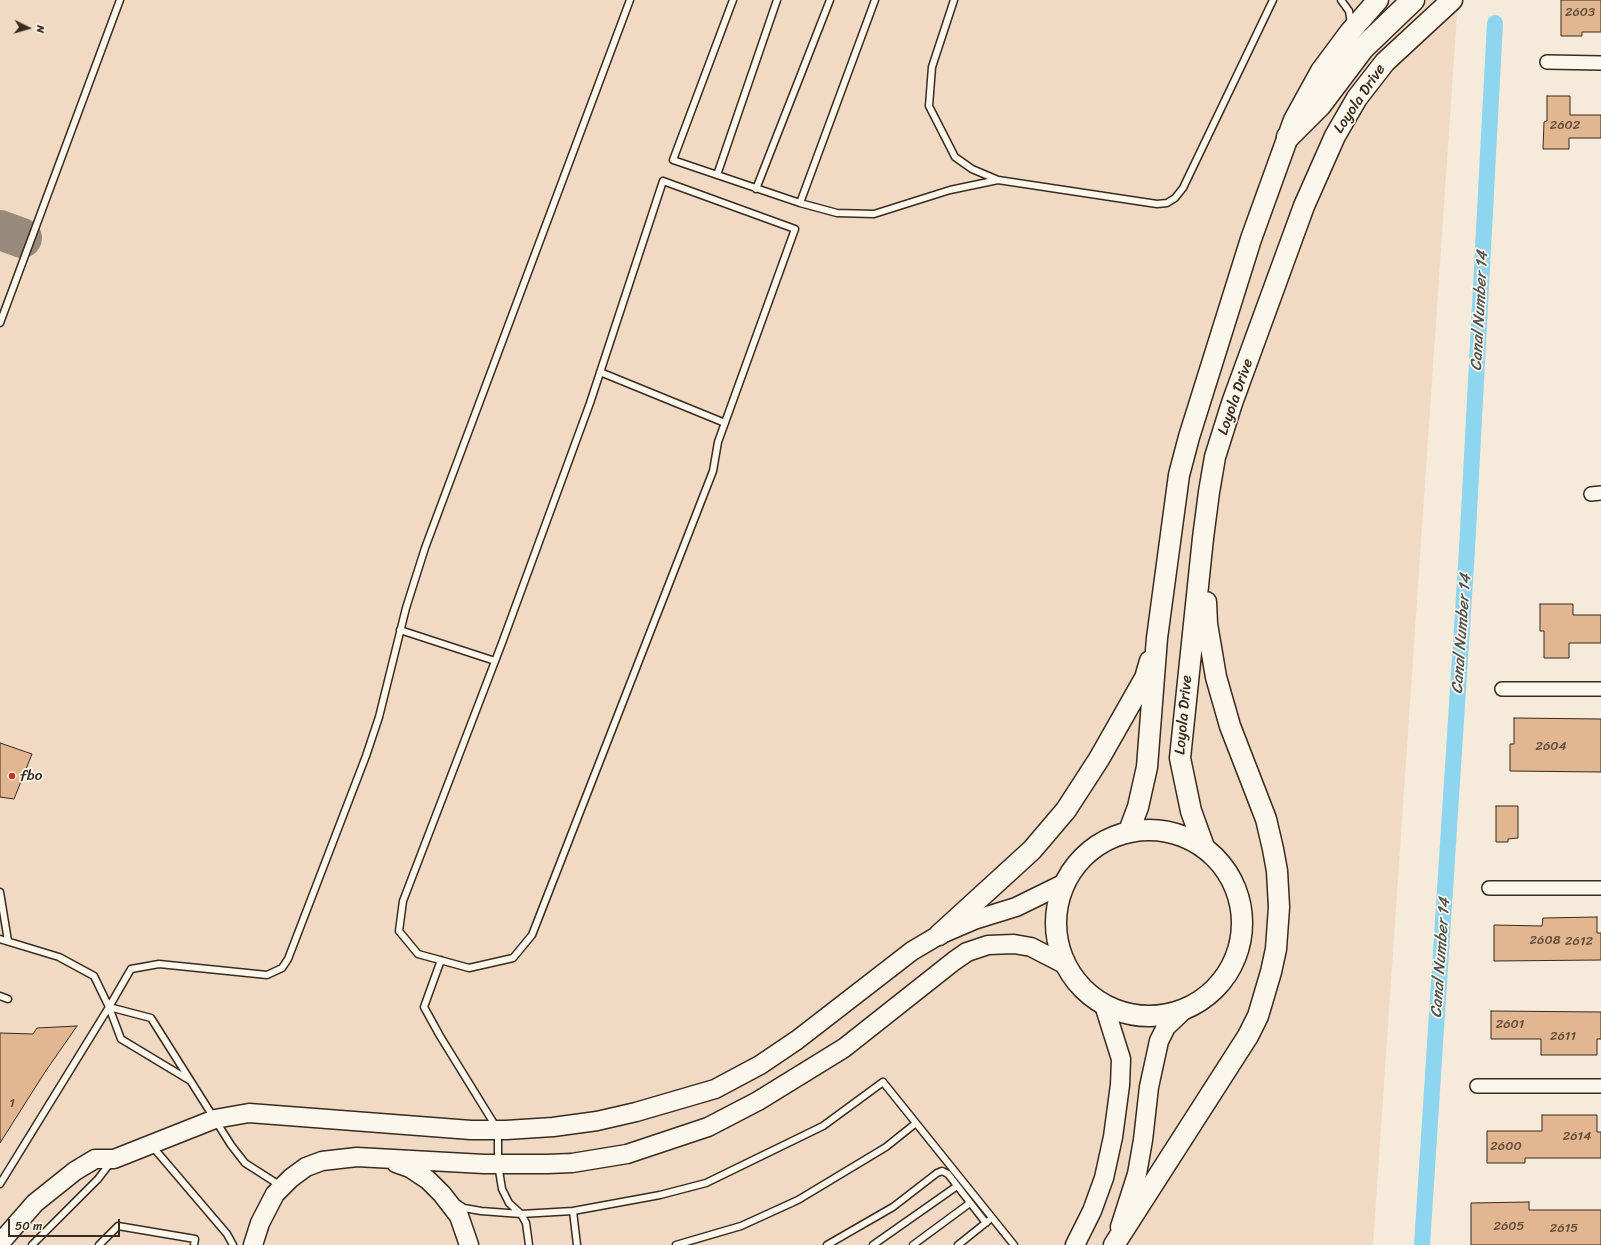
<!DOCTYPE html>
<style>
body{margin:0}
#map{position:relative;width:1601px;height:1245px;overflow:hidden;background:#f6eada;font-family:Sriracha,sans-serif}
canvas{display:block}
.north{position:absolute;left:8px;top:8px;width:40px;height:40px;-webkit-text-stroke:3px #fbf7ec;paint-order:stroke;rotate:95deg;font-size:11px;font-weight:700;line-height:16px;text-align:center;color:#3b2a1e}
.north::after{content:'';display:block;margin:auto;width:14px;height:18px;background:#3b2a1e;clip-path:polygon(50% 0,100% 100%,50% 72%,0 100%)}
.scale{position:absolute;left:8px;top:1219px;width:112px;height:18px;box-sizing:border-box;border:2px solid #3b2a1e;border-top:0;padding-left:5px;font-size:12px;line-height:14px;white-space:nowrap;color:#3b2a1e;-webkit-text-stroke:3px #fbf7ec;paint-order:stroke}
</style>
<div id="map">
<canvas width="1601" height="1245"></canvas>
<div class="north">N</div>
<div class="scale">50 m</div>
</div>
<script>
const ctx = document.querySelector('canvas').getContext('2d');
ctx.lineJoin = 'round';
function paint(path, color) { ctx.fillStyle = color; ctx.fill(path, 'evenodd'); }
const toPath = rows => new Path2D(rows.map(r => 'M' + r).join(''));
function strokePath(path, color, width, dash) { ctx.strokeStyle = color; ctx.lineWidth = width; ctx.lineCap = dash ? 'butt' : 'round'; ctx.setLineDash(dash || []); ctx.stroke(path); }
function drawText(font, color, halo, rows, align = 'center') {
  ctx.font = font + ' Sriracha,sans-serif'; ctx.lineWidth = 3.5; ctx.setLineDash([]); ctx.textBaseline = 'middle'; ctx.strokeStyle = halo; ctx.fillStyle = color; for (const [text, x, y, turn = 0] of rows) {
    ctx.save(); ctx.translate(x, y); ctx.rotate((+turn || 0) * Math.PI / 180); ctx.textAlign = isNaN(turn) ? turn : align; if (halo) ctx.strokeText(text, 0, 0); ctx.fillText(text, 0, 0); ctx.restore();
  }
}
paint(toPath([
 [0,0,1458,0,1373,1245,0,1245]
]), '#f0dac4');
strokePath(toPath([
 [1422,1245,1467,550,1495,23]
]), '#8ed5ef', 16);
strokePath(toPath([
 [0,230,22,238]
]), '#988a7c', 40);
const building = toPath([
 [1561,0,1601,0,1601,32,1582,32,1582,36,1561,36,1561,0],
 [1547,96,1570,96,1570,115,1601,115,1601,138,1569,138,1569,149,1543,149,1544,122,1547,121,1547,96],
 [1540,604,1573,604,1573,615,1601,615,1601,643,1569,643,1569,658,1544,658,1544,631,1540,631,1540,604],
 [1514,718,1601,719,1601,772,1510,771,1510,744,1514,744,1514,718],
 [0,743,32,754,14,799,0,797,0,743],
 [1496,806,1518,806,1518,838,1508,839,1508,842,1496,842,1496,806],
 [1597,917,1597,933,1601,933,1601,960,1494,961,1494,925,1542,926,1543,918,1597,917],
 [1491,1011,1601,1012,1601,1039,1597,1039,1597,1055,1541,1055,1541,1039,1491,1039,1491,1011],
 [77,1026,45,1072,0,1143,0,1033,33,1034,37,1028,77,1026],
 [1542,1115,1597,1115,1597,1132,1601,1132,1601,1158,1525,1158,1525,1163,1487,1163,1487,1131,1542,1131,1542,1115],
 [1529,1202,1529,1210,1601,1210,1601,1245,1471,1245,1471,1203,1529,1202]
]);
paint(building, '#e1b691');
strokePath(building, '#3b2a1e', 1);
const service = toPath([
 [733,0,673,160,800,203,837,213,874,214,950,190,998,180],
 [954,0,932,67,929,106,955,157,972,169,998,180,1157,204,1167,203,1175,198,1183,188,1273,0],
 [1341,0,1349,11,1351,23],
 [717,175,777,0],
 [663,181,795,229,718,442,713,471,532,935,513,958,469,968,418,954,399,931,403,901,502,643,590,403,663,181],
 [756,189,830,0],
 [800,203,875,0],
 [0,323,120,0],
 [600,372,725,423],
 [400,630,495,661],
 [0,892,8,941],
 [0,939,59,957,94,976,109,1007,131,969,159,964,267,975,282,968,288,959,366,756,379,717,406,608,425,548,630,0],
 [441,960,424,1007,440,1036,498,1130,498,1164,502,1189,509,1203,521,1214,573,1211,660,1195,706,1183,823,1126,883,1082,1014,1245],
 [0,996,8,999],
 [109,1007,151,1018,231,1145,245,1163,281,1186],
 [109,1007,121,1039,189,1080],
 [152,1146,227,1234,233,1245],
 [0,1184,109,1007],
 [458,1204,464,1208,481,1211,521,1214,526,1223,529,1245],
 [573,1211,577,1245],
 [32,1245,98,1179,111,1162],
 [99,1245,118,1226,195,1239,194,1245],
 [676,1245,741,1226,798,1200,886,1147,916,1123],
 [827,1245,893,1207,937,1173,942,1171,948,1174,986,1223],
 [873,1245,957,1186],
 [913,1245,970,1203],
 [958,1245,988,1221]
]);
const minor = toPath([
 [1547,62,1601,63],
 [1591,494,1601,493],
 [1502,689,1601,689],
 [1489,888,1601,888],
 [1477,1086,1601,1086]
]);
const secondary = toPath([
 [396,1163,410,1168,428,1180,442,1194,459,1216,469,1245],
 [1120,1227,1137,1174,1143,1140,1149,1087,1159,1041,1166,1027,1185,1009],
 [0,1243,35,1203,75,1171,95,1159,114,1159,215,1119,249,1113,471,1130,506,1130,553,1127,597,1121,636,1112,715,1089,760,1065,797,1040,912,951,939,935,974,920,1016,907,1065,883],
 [253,1245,260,1223,275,1194,291,1178,306,1167,322,1161,357,1157,484,1164,547,1164,572,1163,627,1154,708,1127,758,1101,844,1048,954,961,967,952,988,945,1014,944,1031,947,1066,965],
 [1075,1245,1092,1211,1104,1178,1113,1137,1120,1085,1121,1059,1104,1005]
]);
const primary = toPath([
 '1056 923a93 93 0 1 1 186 0a93 93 0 1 1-186 0Z',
 [1129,831,1138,807,1147,767,1157,638,1179,475,1189,437,1251,239,1294,120,1321,71,1350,32,1378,0],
 [1204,847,1191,811,1180,758,1203,538,1209,492,1215,457,1232,403,1304,206,1335,136,1357,98,1385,62,1452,0],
 [939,935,1032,850,1066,810,1099,759,1145,678,1150,661],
 [1114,1245,1248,1036,1258,1016,1271,972,1276,949,1279,907,1277,871,1273,849,1266,819,1230,726,1216,677,1207,624,1206,602]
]);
const motorway = toPath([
 [1288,137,1320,105,1363,48,1413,0]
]);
strokePath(service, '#3b2a1e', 9);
strokePath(minor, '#3b2a1e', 16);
strokePath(secondary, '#3b2a1e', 21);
strokePath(primary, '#3b2a1e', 23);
strokePath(motorway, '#3b2a1e', 25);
strokePath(service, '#fbf7ec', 6);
strokePath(minor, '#fbf7ec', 13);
strokePath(secondary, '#fbf7ec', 18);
strokePath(primary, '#fbf7ec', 20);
strokePath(motorway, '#fbf7ec', 22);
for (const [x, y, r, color] of [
 [12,776,4,"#c8321e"]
]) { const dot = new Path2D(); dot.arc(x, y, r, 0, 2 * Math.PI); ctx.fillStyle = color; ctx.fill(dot); strokePath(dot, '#fbf7ec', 1.5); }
drawText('13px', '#644d3b', null, [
 ["2603",1580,13],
 ["2602",1565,126],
 ["2604",1551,747],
 ["2608",1545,941],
 ["2612",1579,942],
 ["2601",1510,1025],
 ["2611",1563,1037],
 ["1",12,1104],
 ["2614",1577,1137],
 ["2600",1506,1147],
 ["2605",1509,1227],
 ["2615",1564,1229]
]);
drawText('15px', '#3b2a1e', '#fbf7ec', [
 ["Loyola Drive",1360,99,-56],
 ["Loyola Drive",1236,397,-71],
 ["Loyola Drive",1184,715,-85]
]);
drawText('15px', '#3b2a1e', '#fbf7ec', [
 ["fbo",20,776]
], 'left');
drawText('italic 16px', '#505552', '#fbf7ec', [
 ["Canal Number 14",1480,311,-87],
 ["Canal Number 14",1462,634,-86],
 ["Canal Number 14",1441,958,-86]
]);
</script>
